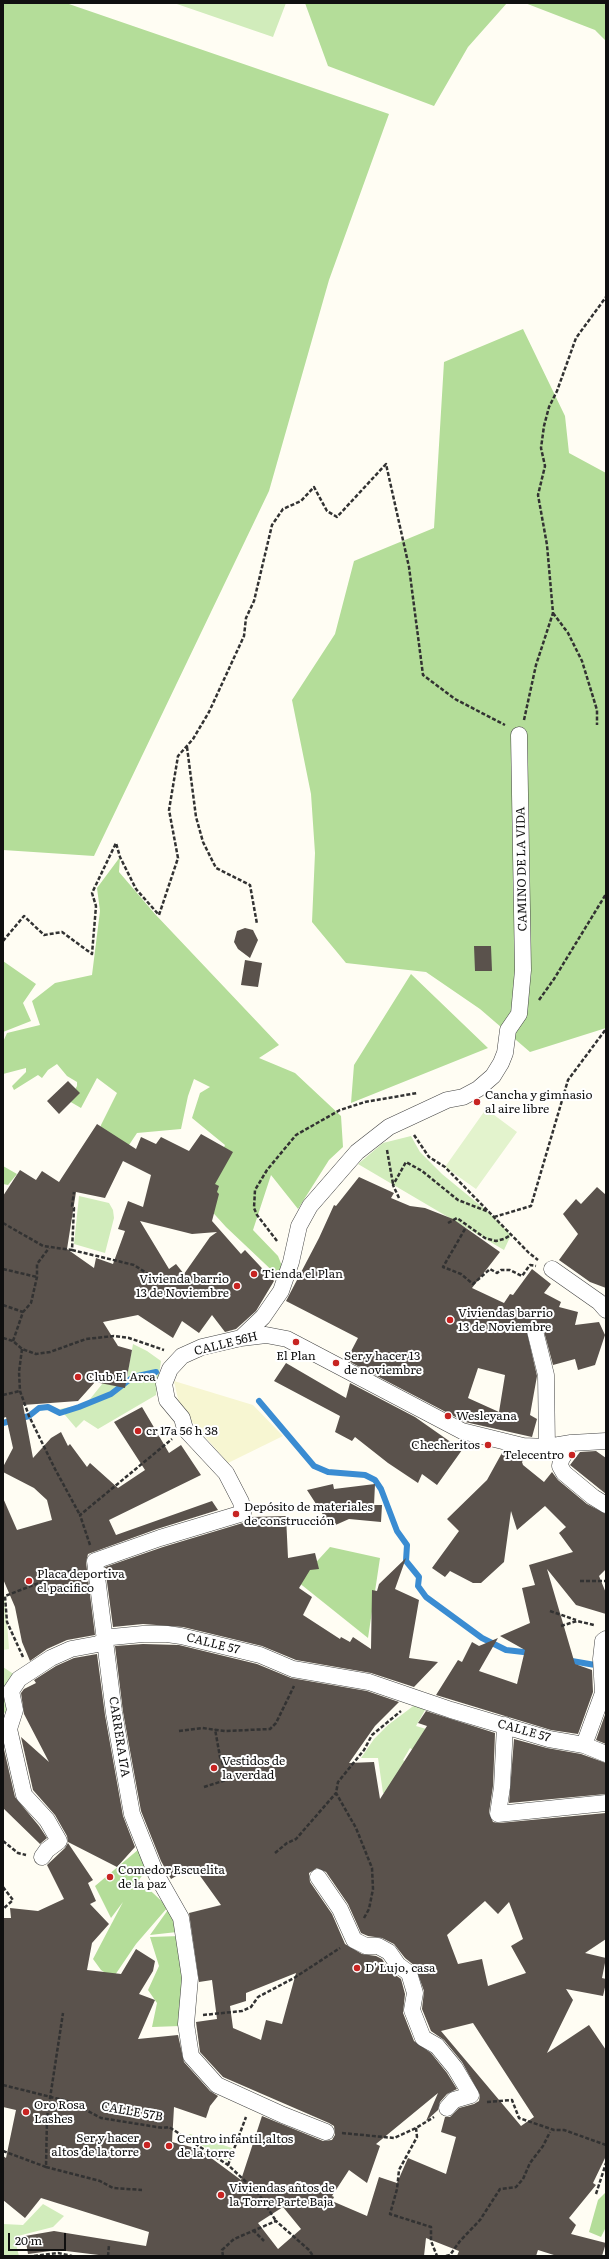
<!DOCTYPE html>
<meta charset="utf-8">
<style>
body{margin:0}
#map{position:relative;width:609px;height:2259px;overflow:hidden;background:#fffdf3;font-family:Literata,serif}
canvas{display:block}
.frame{position:absolute;inset:0;border:4px solid #101010;pointer-events:none}
.scale{position:absolute;left:8px;top:2233px;width:58px;height:18px;box-sizing:border-box;border:2px solid #101010;border-top:0;padding-left:5px;font-size:12px;line-height:14px;white-space:nowrap;color:#101010;-webkit-text-stroke:3px #fff;paint-order:stroke}
</style>
<div id="map">
<canvas width="609" height="2259"></canvas>
<div class="frame"></div>
<div class="scale">20 m</div>
</div>
<script>
const ctx = document.querySelector('canvas').getContext('2d');
ctx.lineJoin = 'round';
function paint(path, color) { ctx.fillStyle = color; ctx.fill(path, 'evenodd'); }
const toPath = rows => new Path2D(rows.map(r => 'M' + r).join(''));
function strokePath(path, color, width, dash) { ctx.strokeStyle = color; ctx.lineWidth = width; ctx.lineCap = dash ? 'butt' : 'round'; ctx.setLineDash(dash || []); ctx.stroke(path); }
function drawText(font, color, halo, rows, align = 'center') {
  ctx.font = font + ' Literata,serif'; ctx.lineWidth = 4; ctx.setLineDash([]); ctx.textBaseline = 'middle'; ctx.strokeStyle = halo; ctx.fillStyle = color; for (const [text, x, y, turn = 0] of rows) {
    ctx.save(); ctx.translate(x, y); ctx.rotate((+turn || 0) * Math.PI / 180); ctx.textAlign = isNaN(turn) ? turn : align; if (halo) ctx.strokeText(text, 0, 0); ctx.fillText(text, 0, 0); ctx.restore();
  }
}
paint(toPath([
 [174,1381,253,1405,283,1436,228,1463,180,1408]
]), '#f7f6d2');
paint(toPath([
 [174,3,286,3,273,37],
 [411,1136,420,1152,442,1174,487,1211,511,1235,504,1250,358,1164,383,1143],
 [79,1196,109,1203,113,1210,114,1218,105,1253,74,1244],
 [133,1344,147,1351,161,1361,156,1395,98,1429,84,1420,76,1428,60,1409,86,1404,103,1383,125,1388],
 [3,1667,18,1677,8,1714,3,1712],
 [416,1704,431,1707,425,1710,416,1726,433,1731,418,1753,410,1748,403,1760,412,1766,397,1791,383,1793,378,1758,361,1758,374,1739,388,1725],
 [190,2134,232,2148,227,2161,187,2136],
 [43,2204,64,2216,53,2227,14,2237,19,2256,3,2256,3,2224,23,2225]
]), '#d1ecbb');
paint(toPath([
 [3,3,66,3,389,114,329,280,269,491,94,856,3,850],
 [305,3,507,3,468,47,434,106,328,66],
 [525,3,606,3,606,41,595,30],
 [523,329,565,416,569,453,606,473,606,1028,530,1052,480,1009,426,972,346,963,312,922,315,853,311,794,292,700,335,634,354,561,434,528,444,362],
 [120,857,119,872,155,914,279,1045,259,1058,295,1073,341,1116,343,1147,329,1160,298,1209,271,1175,253,1230,278,1256,282,1266,281,1279,226,1227,207,1206,216,1165,225,1145,192,1118,200,1093,210,1087,194,1079,188,1096,181,1129,137,1133,129,1145,98,1143,101,1125,117,1093,97,1078,81,1108,69,1101,77,1086,77,1082,67,1076,57,1064,48,1070,42,1078,38,1075,14,1090,12,1086,26,1072,26,1068,3,1074,3,1042,7,1033,40,1025,32,1001,55,983,92,975,100,911,97,888],
 [3,961,36,984,23,1003,31,1021,3,1032],
 [411,974,488,1048,351,1103,354,1065],
 [3,1166,17,1174,8,1185,3,1184],
 [330,1547,380,1558,368,1638,298,1582],
 [139,1849,146,1870,139,1880,168,1907,136,1944,113,1978,101,1970,93,1959,123,1902,111,1918,95,1886],
 [170,1907,177,1932,150,1935],
 [180,1936,186,1980,180,2026,152,2027,157,2003,148,1990,159,1966,150,1937],
 [606,2192,606,2227,601,2237,589,2232,598,2200]
]), '#b4dd99');
paint(toPath([
 [486,1109,517,1132,476,1189,445,1167],
 [3,1596,5,1596,9,1649,3,1650]
]), '#e3f3cd');
strokePath(toPath([
 [259,1401,314,1466,328,1472,365,1475,375,1480,381,1489,397,1531,407,1545,406,1561,419,1577,418,1586,426,1597,482,1638,506,1650,532,1653],
 [3,1423,29,1416,39,1408,48,1407,60,1413,79,1407,111,1394,133,1377,156,1372],
 [566,1660,601,1666]
]), '#3a8cd2', 6);
paint(toPath([
 [245,928,253,930,258,940,250,958,238,949,234,942,237,931],
 [474,946,491,946,492,971,475,971],
 [245,960,262,963,258,987,241,985],
 [68,1081,80,1093,59,1114,47,1101],
 [97,1124,136,1149,141,1137,156,1144,161,1137,189,1151,201,1134,233,1152,215,1184,219,1186,217,1192,219,1194,212,1221,241,1254,245,1250,274,1281,256,1311,236,1329,225,1332,212,1315,199,1333,182,1321,173,1338,138,1315,103,1322,118,1346,132,1350,125,1388,95,1382,78,1401,23,1405,33,1458,51,1438,61,1432,68,1446,70,1444,87,1467,90,1463,118,1488,145,1470,114,1422,142,1407,169,1453,181,1445,201,1475,109,1520,116,1535,212,1501,218,1510,157,1529,88,1554,86,1562,95,1635,67,1640,47,1649,30,1661,22,1642,15,1607,3,1579,3,1498,17,1530,52,1520,47,1500,34,1488,3,1472,3,1467,13,1448,6,1417,3,1418,3,1196,20,1170,36,1180,42,1171,59,1182],
 [123,1161,151,1175,143,1207,128,1201,118,1229,125,1231,113,1264,96,1258,94,1268,67,1249,76,1192,105,1198],
 [140,1221,192,1234,217,1232,210,1237,184,1274,176,1264,169,1269],
 [359,1177,394,1193,391,1198,410,1206,425,1208,453,1219,500,1252,472,1288,504,1303,510,1294,513,1295,532,1269,551,1284,544,1293,561,1302,559,1307,578,1312,575,1325,599,1322,605,1335,595,1365,578,1370,575,1359,553,1365,542,1324,533,1322,526,1328,537,1376,530,1415,537,1419,532,1437,465,1422,352,1363,347,1359,358,1338,286,1301,319,1238,334,1205,336,1206],
 [478,1368,505,1375,499,1412,468,1398],
 [597,1187,606,1195,606,1288,590,1282,559,1260,578,1234,563,1214,576,1199,581,1204],
 [286,1363,346,1398,350,1383,415,1417,462,1450,437,1485,422,1474,418,1483,388,1463,355,1437,352,1441,335,1432,340,1416,274,1381],
 [503,1451,526,1456,522,1462,523,1465,544,1482,552,1472,558,1480,587,1504,606,1514,606,1569,599,1576,606,1593,606,1614,576,1605,547,1569,575,1664,592,1670,593,1692,578,1734,551,1730,436,1695,458,1660,462,1662,472,1642,479,1646,498,1638,479,1671,517,1684,525,1650,500,1636,530,1623,522,1588,535,1585,529,1565,573,1552,559,1533,566,1527,545,1506,517,1530,511,1511,504,1562,481,1583,473,1583,450,1571,445,1577,432,1568,459,1531,447,1519,487,1480],
 [596,1451,606,1458,606,1494,570,1465,580,1452],
 [333,1484,334,1489,375,1484,374,1505,382,1505,381,1522,349,1519,331,1527,307,1490],
 [286,1516,288,1558,315,1553,319,1569,310,1570,299,1588,312,1597,303,1615,340,1639,341,1637,350,1642,353,1637,371,1649,372,1590,377,1591,379,1584,406,1558,395,1589,419,1600,409,1658,438,1662,414,1687,371,1673,296,1660,262,1646,183,1627,143,1624,113,1627,105,1567,163,1547,246,1522,251,1517],
 [143,1644,179,1645,257,1664,291,1678,367,1691,399,1702,375,1726,349,1763,374,1762,380,1799,427,1726,418,1723,426,1711,495,1733,493,1786,489,1813,493,1822,499,1823,606,1813,606,1939,585,1953,606,1958,602,1978,606,1979,606,1983,603,1996,566,1989,573,2000,547,2053,589,2025,606,2050,606,2156,593,2183,596,2185,569,2218,576,2225,571,2234,606,2243,602,2256,557,2256,538,2250,536,2256,457,2256,459,2251,426,2238,424,2256,107,2256,58,2250,28,2254,25,2236,54,2231,146,2246,149,2232,41,2198,25,2218,3,2200,3,2156,6,2158,16,2110,3,2107,3,1918,11,1918,10,1908,38,1911,64,1899,47,1865,65,1848,68,1843,93,1880,88,1883,96,1901,90,1904,109,1924,92,1943,87,1970,121,1974,136,1949,155,1961,153,1971,139,1994,155,2000,138,2039,178,2035,184,2062,210,2091,218,2096,210,2106,206,2118,174,2107,172,2142,199,2149,241,2180,262,2116,323,2141,332,2140,335,2135,334,2126,329,2123,223,2077,200,2052,196,2022,217,2019,212,1980,199,1982,189,1913,221,1905,193,1866,171,1879,161,1861,141,1811,123,1712,115,1646],
 [317,1868,326,1872,348,1904,361,1933,368,1936,382,1938,394,1944,405,1958,415,1966,424,1991,422,2009,431,2031,444,2040,462,2062,480,2095,479,2101,474,2104,459,2108,450,2117,445,2117,441,2132,456,2137,446,2174,408,2158,397,2183,379,2177,367,2216,332,2201,334,2197,332,2196,349,2170,367,2183,380,2146,376,2144,438,2093,426,2121,438,2110,440,2102,447,2094,457,2089,447,2073,431,2053,414,2041,403,2013,405,1994,401,1979,390,1971,382,1959,376,1956,362,1954,345,1944,332,1914,310,1882,309,1873],
 [485,1901,498,1914,509,1902,523,1939,511,1946,526,1973,488,1986,482,1959,458,1964,447,1935],
 [296,1973,282,2024,266,2020,261,2040,233,2028,230,2006,246,2001,246,1993],
 [473,2023,534,2117,521,2126,441,2031],
 [283,2207,301,2229,278,2249,258,2223],
 [97,1654,105,1715,123,1816,135,1847,117,1867,68,1842,67,1836,55,1815,33,1790,21,1737,49,1762,24,1714,21,1693,24,1689,36,1683,34,1680,56,1666,74,1658],
 [606,1712,606,1744,596,1740],
 [514,1739,547,1748,581,1754,606,1763,606,1794,509,1803],
 [3,1745,15,1797,39,1826,47,1838,40,1844,3,1808]
]), '#5a524c');
const street = toPath([
 [552,1269,599,1302,606,1310],
 [535,1331,546,1375,547,1447],
 [241,1338,263,1317,281,1291,291,1262,299,1226,310,1206,357,1152,389,1127,447,1100,463,1097,478,1089,493,1076,501,1063,505,1053,508,1030,519,1014,523,970,519,735],
 [571,1443,561,1460,560,1466,564,1473,593,1497,606,1505],
 [505,1725,502,1787,498,1814,606,1803],
 [584,1745,603,1693,601,1659,603,1641,606,1639],
 [42,1857,47,1850,59,1841,47,1820,24,1795,9,1729,15,1710,11,1691,19,1679,51,1658,71,1649,98,1644,112,1637,143,1634,167,1634,181,1636,260,1655,293,1669,369,1682,451,1710,549,1739,584,1745,606,1754],
 [318,1877,340,1909,354,1940,366,1946,378,1946,389,1952,398,1965,409,1973,415,1993,412,2010,423,2038,437,2046,455,2068,471,2095,454,2100,447,2108],
 [326,2132,283,2115,217,2085,191,2056,186,2024,190,1978,181,1918,156,1874,132,1814,114,1713,95,1561,160,1538,243,1513,241,1502,226,1473,185,1429,182,1418,167,1400,164,1384,170,1369,182,1356,202,1347,241,1338,266,1335,287,1339,462,1431,523,1446,547,1447,571,1443,606,1441]
]);
strokePath(street, '#434343', 17);
strokePath(toPath([
 [553,613,568,633,582,661,597,710,597,725],
 [524,720,536,665,553,613,547,545,538,495,545,466,541,448,544,426,549,407,557,391,576,338,606,297],
 [187,747,196,817,203,842,216,868,250,885,257,924],
 [3,941,24,916,44,935,62,932,92,954,96,906,92,893,116,843,120,857,136,889,159,915,178,858,169,810,178,756,193,739,209,712,244,636,246,618,254,601,272,525,283,509,301,501,314,487,327,511,337,517,386,464,409,567,423,675,455,699,505,725],
 [539,1000,554,979,606,894],
 [414,1135,429,1157,445,1167,488,1211],
 [387,1150,393,1184],
 [399,1198,393,1185,406,1162,422,1171,458,1200,489,1212,529,1253,538,1260],
 [494,1217,531,1206,568,1080,606,1029],
 [3,1223,43,1246,72,1250,74,1208,72,1206,74,1192],
 [448,1223,457,1218,485,1238,496,1241,504,1239,511,1235],
 [465,1229,443,1267,461,1274,473,1284,490,1269,497,1273,501,1270,510,1270,522,1276,530,1265,536,1266],
 [277,1241,257,1215,254,1208,255,1190,267,1170,296,1135,340,1110,365,1102,417,1093],
 [72,1250,134,1265,148,1274,146,1275],
 [3,1269,37,1277],
 [3,1305,23,1312],
 [3,1338,13,1341,22,1349,36,1354,50,1352,86,1339,114,1336,129,1338,164,1350],
 [13,1341,23,1312,31,1303,37,1277,37,1264,49,1248],
 [22,1349,19,1372,20,1391,29,1416,55,1469,80,1515],
 [3,1395,20,1391],
 [90,1545,80,1515,172,1439],
 [580,1581,606,1581],
 [550,1611,576,1620],
 [561,1626,577,1621,594,1625],
 [23,1657,7,1622,5,1596,78,1568],
 [179,1731,202,1728,225,1731,270,1729,276,1723,294,1686],
 [204,1787,229,1779,220,1757,215,1729],
 [3,1841,18,1853,26,1855],
 [275,1853,287,1843,296,1839,336,1793],
 [3,1887,13,1900,3,1909],
 [364,1918,369,1909,373,1889,372,1868,356,1828,336,1793,338,1782,364,1750,372,1735,401,1711],
 [203,2015,242,2011,251,2007,258,1997,294,1978,340,1948],
 [3,2085,71,2102,101,2118,163,2128,169,2127,228,2165,258,2193,276,2221],
 [487,2102,512,2100,519,2118,554,2130,564,2130,606,2145],
 [416,2128,417,2137,399,2170,397,2189,390,2214,431,2227,431,2241,437,2256],
 [342,2133,394,2138,416,2128,434,2117],
 [3,2151,46,2167,47,2118,63,2013],
 [228,2165,246,2117],
 [46,2167,100,2181,113,2188,142,2190],
 [596,2194,606,2163],
 [253,2230,264,2241],
 [34,2256,58,2253,72,2256],
 [108,2256,109,2245],
 [223,2256,222,2250,234,2239,276,2221,309,2250,313,2256],
 [446,2256,450,2255,460,2241,480,2220,500,2189,516,2187,523,2179,530,2163,543,2146,550,2132]
]), '#323232', 2.5, [4, 2]);
strokePath(street, '#fff', 16);
for (const [x, y, r, color] of [
 [477,1102,4,"#c72422"],
 [254,1274,4,"#c72422"],
 [237,1286,4,"#c72422"],
 [450,1320,4,"#c72422"],
 [296,1342,4,"#c72422"],
 [336,1363,4,"#c72422"],
 [78,1377,4,"#c72422"],
 [448,1416,4,"#c72422"],
 [138,1431,4,"#c72422"],
 [488,1445,4,"#c72422"],
 [572,1455,4,"#c72422"],
 [236,1514,4,"#c72422"],
 [29,1581,4,"#c72422"],
 [214,1768,4,"#c72422"],
 [110,1877,4,"#c72422"],
 [357,1968,4,"#c72422"],
 [26,2112,4,"#c72422"],
 [147,2145,4,"#c72422"],
 [169,2146,4,"#c72422"],
 [221,2195,4,"#c72422"]
]) { const dot = new Path2D(); dot.arc(x, y, r, 0, 2 * Math.PI); ctx.fillStyle = color; ctx.fill(dot); strokePath(dot, '#fff', 1.5); }
drawText('12px', '#101010', '#fff', [
 ["CAMINO DE LA VIDA",522,869,-91],
 ["CALLE 56H",226,1344,-14],
 ["CALLE 57",213,1644,14],
 ["CALLE 57",524,1731,16],
 ["CARRERA 17A",119,1737,81],
 ["CALLE 57B",132,2112,10]
]);
drawText('12px', '#101010', '#fff', [
 ["Cancha y gimnasio",485,1095],
 ["al aire libre",485,1109],
 ["Tienda el Plan",262,1274],
 ["Vivienda barrio",229,1279,"right"],
 ["13 de Noviembre",229,1293,"right"],
 ["Viviendas barrio",458,1313],
 ["13 de Noviembre",458,1327],
 ["El Plan",296,1356,"center"],
 ["Ser y hacer 13",344,1356],
 ["de noviembre",344,1370],
 ["Club El Arca",86,1377],
 ["Wesleyana",456,1416],
 ["cr 17a 56 h 38",146,1431],
 ["Checheritos",480,1445,"right"],
 ["Telecentro",564,1455,"right"],
 ["Depósito de materiales",244,1507],
 ["de construcción",244,1521],
 ["Placa deportiva",37,1574],
 ["el pacifico",37,1588],
 ["Vestidos de",222,1761],
 ["la verdad",222,1775],
 ["Comedor Escuelita",118,1870],
 ["de la paz",118,1884],
 ["D' Lujo, casa",365,1968],
 ["Oro Rosa",34,2105],
 ["Lashes",34,2119],
 ["Ser y hacer",139,2138,"right"],
 ["altos de la torre",139,2152,"right"],
 ["Centro infantil,altos",177,2139],
 ["de la torre",177,2153],
 ["Viviendas añtos de",229,2188],
 ["la Torre Parte Baja",229,2202]
], 'left');
</script>
